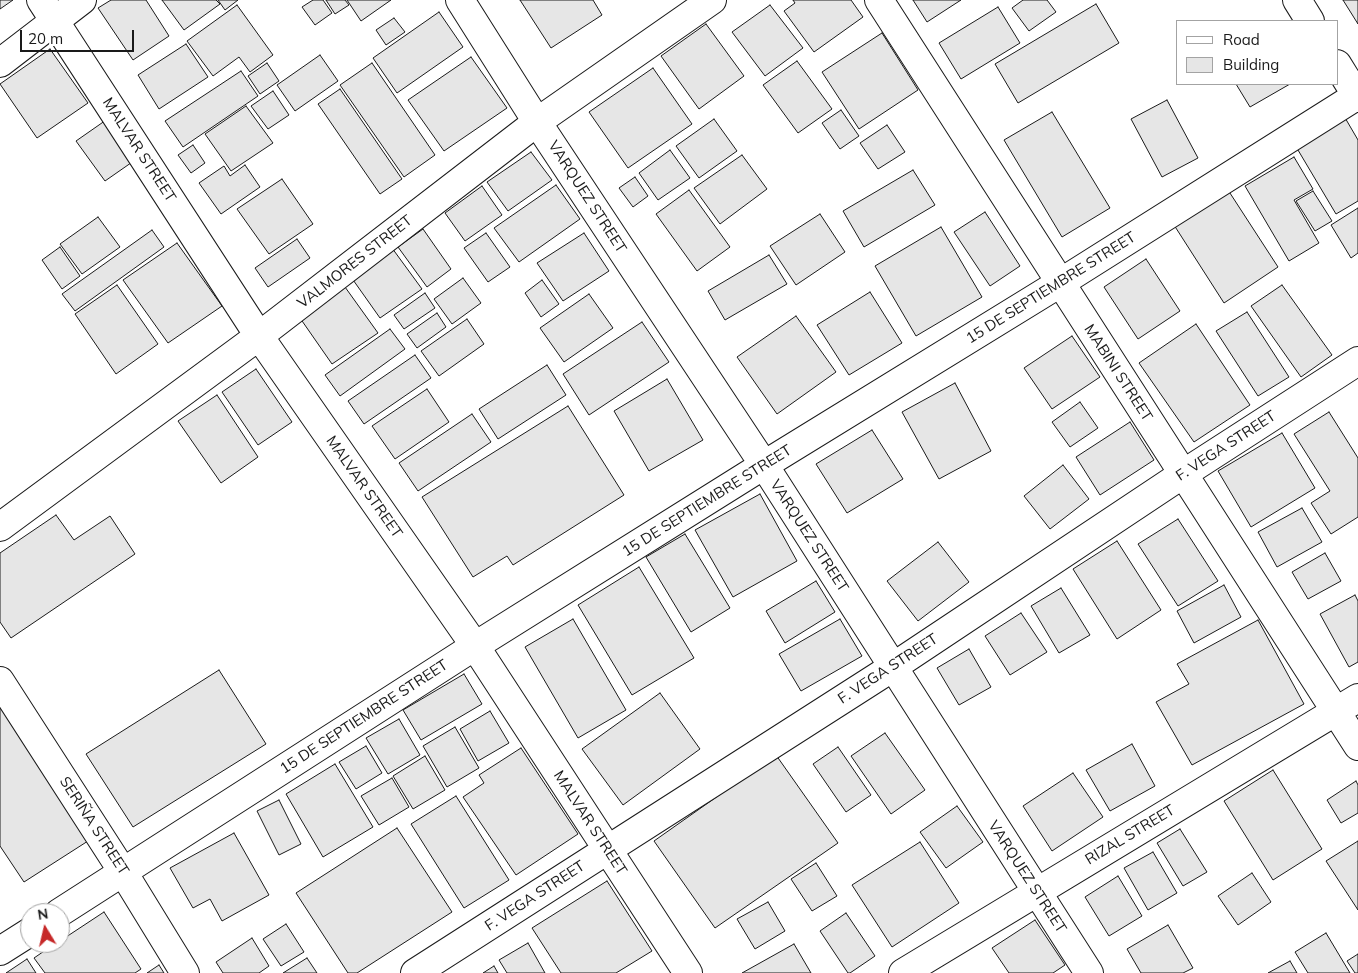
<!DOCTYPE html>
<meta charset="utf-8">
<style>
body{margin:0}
#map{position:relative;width:1358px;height:973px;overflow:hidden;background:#fff;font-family:Mulish,sans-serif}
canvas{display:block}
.legend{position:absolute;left:1176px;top:20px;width:162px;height:65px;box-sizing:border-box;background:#fff;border:1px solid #a3a3a3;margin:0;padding:6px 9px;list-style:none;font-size:15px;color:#1a1a1a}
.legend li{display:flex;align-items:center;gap:10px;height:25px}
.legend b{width:25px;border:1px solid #a3a3a3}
.north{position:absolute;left:20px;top:903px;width:50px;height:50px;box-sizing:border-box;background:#fff;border:1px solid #a3a3a3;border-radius:50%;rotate:351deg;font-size:14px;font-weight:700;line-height:20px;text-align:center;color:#1a1a1a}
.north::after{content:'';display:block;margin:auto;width:18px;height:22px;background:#c62828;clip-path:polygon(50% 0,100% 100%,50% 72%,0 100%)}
.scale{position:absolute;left:20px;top:30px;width:114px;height:22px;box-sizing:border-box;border:2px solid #1a1a1a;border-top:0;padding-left:6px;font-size:15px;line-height:18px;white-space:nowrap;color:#1a1a1a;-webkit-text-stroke:4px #fff;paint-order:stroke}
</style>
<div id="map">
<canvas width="1358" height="973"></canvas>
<ul class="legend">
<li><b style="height:6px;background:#fff"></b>Road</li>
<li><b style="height:14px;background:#e6e6e6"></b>Building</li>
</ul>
<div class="north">N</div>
<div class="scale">20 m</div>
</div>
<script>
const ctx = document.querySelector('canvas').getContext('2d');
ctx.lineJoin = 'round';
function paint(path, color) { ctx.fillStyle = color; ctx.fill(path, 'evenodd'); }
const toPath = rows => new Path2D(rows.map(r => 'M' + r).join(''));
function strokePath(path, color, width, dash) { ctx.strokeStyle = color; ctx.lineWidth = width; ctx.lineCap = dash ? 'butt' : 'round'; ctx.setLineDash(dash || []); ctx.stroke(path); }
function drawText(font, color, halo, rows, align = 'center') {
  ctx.font = font + ' Mulish,sans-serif'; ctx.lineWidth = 4; ctx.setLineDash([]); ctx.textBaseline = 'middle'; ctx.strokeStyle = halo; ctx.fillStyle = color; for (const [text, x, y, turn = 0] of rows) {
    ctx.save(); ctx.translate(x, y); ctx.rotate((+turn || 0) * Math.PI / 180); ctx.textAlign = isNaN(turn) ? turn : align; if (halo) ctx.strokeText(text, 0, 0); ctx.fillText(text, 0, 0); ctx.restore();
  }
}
const building = toPath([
 [0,0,13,0,0,9,0,0],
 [111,0,146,0,169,36,133,60,98,8,111,0],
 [162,0,216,0,220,4,184,30,162,0],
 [218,0,238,0,225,10,218,0],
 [313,0,323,0,332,13,315,25,302,7,313,0],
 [326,0,345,0,349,5,335,14,326,0],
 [347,0,391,0,361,21,347,0],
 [520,0,593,0,602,15,551,48,520,0],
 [793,0,851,0,863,17,814,52,784,11,795,3,793,0],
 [913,0,961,0,927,22,913,0],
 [1023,0,1047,0,1056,12,1029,31,1012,8,1023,0],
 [1343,0,1358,0,1358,24,1343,0],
 [1096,4,1119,43,1018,103,995,64,1096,4],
 [237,5,273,55,250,72,239,57,213,76,187,41,237,5],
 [770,5,803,48,765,76,732,32,770,5],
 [998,7,1020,43,961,79,939,43,998,7],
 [439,12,463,47,397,93,373,58,439,12],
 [394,18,405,32,386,45,376,30,394,18],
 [706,24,744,76,699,109,661,56,706,24],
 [882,33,918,90,859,129,822,72,882,33],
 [186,44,208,77,159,109,138,75,186,44],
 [50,49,88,103,37,138,0,84,50,49],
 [320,55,338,81,295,111,277,85,320,55],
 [471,57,507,108,444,151,408,100,471,57],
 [797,61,832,109,798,133,763,85,797,61],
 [267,63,279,81,260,94,248,76,267,63],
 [372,63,435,155,404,177,340,85,372,63],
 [653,68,692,124,628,168,589,112,653,68],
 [241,71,258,96,183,147,165,121,241,71],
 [1236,84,1290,84,1250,107,1236,84],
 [340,89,402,179,380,194,318,104,340,89],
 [273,91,289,115,268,129,251,106,273,91],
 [1167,100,1198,158,1162,177,1131,119,1167,100],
 [246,106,273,143,231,171,205,134,246,106],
 [841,110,859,136,840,149,822,123,841,110],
 [1052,112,1110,208,1062,237,1004,140,1052,112],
 [1344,116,1358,140,1358,201,1336,214,1295,145,1344,116],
 [109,118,138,158,105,181,76,141,109,118],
 [714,119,737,151,699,178,676,146,714,119],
 [887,125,905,152,878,169,860,143,887,125],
 [193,145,205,163,191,173,178,155,193,145],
 [670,150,690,178,658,200,639,173,670,150],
 [531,152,552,180,508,211,487,182,531,152],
 [742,155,767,189,720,224,694,188,742,155],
 [1294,157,1313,189,1294,200,1319,243,1289,261,1245,186,1294,157],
 [245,165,260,187,221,214,199,183,224,166,230,176,245,165],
 [913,170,935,205,864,247,843,211,913,170],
 [635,177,648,196,633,207,619,188,635,177],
 [282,179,313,224,269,254,237,209,282,179],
 [556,185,580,219,519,262,494,228,556,185],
 [482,186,502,215,465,241,445,213,482,186],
 [689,190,730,247,697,271,656,214,689,190],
 [1228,190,1278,267,1224,303,1174,225,1228,190],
 [1313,191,1332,221,1315,231,1296,201,1313,191],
 [1358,208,1358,253,1351,258,1331,225,1358,208],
 [985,212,1020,266,990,286,954,232,985,212],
 [820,214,845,252,796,285,770,246,820,214],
 [98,217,120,247,82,274,60,244,98,217],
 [941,227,982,297,916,336,875,266,941,227],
 [423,229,451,269,427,287,398,247,423,229],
 [152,230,164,247,75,311,62,294,152,230],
 [486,233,510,267,488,282,464,248,486,233],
 [584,233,609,271,563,301,537,263,584,233],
 [297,239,310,258,268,287,255,268,297,239],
 [177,243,222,306,168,343,123,280,177,243],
 [60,247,80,276,62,289,42,260,60,247],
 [392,248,422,289,380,318,351,277,392,248],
 [769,255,787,284,725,320,708,291,769,255],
 [1146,259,1180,311,1138,339,1104,287,1146,259],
 [463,278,481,303,452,324,434,299,463,278],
 [542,280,559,304,541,317,525,293,542,280],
 [117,285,158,344,116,374,75,314,117,285],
 [1282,285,1332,355,1301,377,1251,306,1282,285],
 [345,287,378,333,332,364,300,318,345,287],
 [870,292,902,343,849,375,817,325,870,292],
 [425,293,435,308,404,329,394,315,425,293],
 [589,294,613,328,564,362,540,328,589,294],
 [1247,312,1289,377,1258,396,1216,331,1247,312],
 [437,313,446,327,417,348,407,334,437,313],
 [796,316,836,372,777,414,737,357,796,316],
 [467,319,484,344,439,376,421,351,467,319],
 [642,322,669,362,589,415,563,374,642,322],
 [1196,324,1250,405,1194,442,1139,363,1196,324],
 [390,329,405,349,340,396,325,375,390,329],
 [1072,336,1100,377,1052,409,1024,368,1072,336],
 [415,355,431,378,364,424,348,401,415,355],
 [547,365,566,395,498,439,479,409,547,365],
 [256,369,292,422,258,445,222,392,256,369],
 [667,379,703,440,649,471,614,411,667,379],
 [955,383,991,451,939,479,902,412,955,383],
 [427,389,449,422,395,459,372,426,427,389],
 [217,395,258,457,221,483,178,421,217,395],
 [1080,402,1098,428,1070,447,1052,422,1080,402],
 [568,406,624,495,513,565,507,556,473,577,422,497,568,406],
 [1329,412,1358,458,1358,517,1331,534,1311,503,1330,491,1294,434,1329,412],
 [472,414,491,442,418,491,399,463,472,414],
 [1130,422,1154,460,1100,495,1076,457,1130,422],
 [872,430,903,479,847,513,816,464,872,430],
 [1282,433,1315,488,1251,527,1218,471,1282,433],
 [1063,465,1089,499,1050,529,1024,496,1063,465],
 [760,494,797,561,733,597,695,530,760,494],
 [1302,508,1322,542,1277,567,1258,532,1302,508],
 [56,515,74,540,110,516,135,554,11,638,0,622,0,553,56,515],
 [1178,519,1218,581,1178,606,1138,544,1178,519],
 [685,534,730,608,691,632,646,557,685,534],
 [1117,541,1161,610,1117,639,1073,569,1117,541],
 [938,542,969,582,918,621,887,581,938,542],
 [1325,553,1341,581,1308,599,1292,572,1325,553],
 [639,567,694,658,632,695,578,605,639,567],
 [816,581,835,612,785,643,766,611,816,581],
 [1224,585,1241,617,1194,643,1177,611,1224,585],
 [1061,588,1090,635,1059,653,1031,606,1061,588],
 [1355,595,1358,601,1358,662,1349,667,1320,614,1355,595],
 [1021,613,1047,652,1010,675,985,636,1021,613],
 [573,619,626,710,578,738,525,647,573,619],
 [840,619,862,656,801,691,779,654,840,619],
 [1258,620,1304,704,1192,765,1156,702,1189,684,1177,664,1258,620],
 [969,649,991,687,959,705,937,668,969,649],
 [219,670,266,744,133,827,86,754,219,670],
 [464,674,482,704,421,740,403,710,464,674],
 [660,693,700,749,623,805,582,749,660,693],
 [0,696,88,841,24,882,0,846,0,696],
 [490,711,509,743,478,761,460,729,490,711],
 [399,719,420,755,388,774,366,738,399,719],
 [455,727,479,768,447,787,423,746,455,727],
 [885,733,925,790,891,814,851,756,885,733],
 [1132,744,1155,786,1110,811,1086,770,1132,744],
 [366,746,382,773,356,789,339,762,366,746],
 [838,747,871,795,846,812,813,764,838,747],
 [521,748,578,834,516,875,463,797,484,783,479,775,521,748],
 [776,755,838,843,715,928,654,841,776,755],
 [425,756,445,790,413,809,393,776,425,756],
 [335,764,373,827,323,857,286,794,335,764],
 [1273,770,1322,849,1273,880,1224,801,1273,770],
 [1073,773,1103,817,1052,851,1023,806,1073,773],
 [392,778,409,807,379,825,361,796,392,778],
 [1356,781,1358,785,1358,813,1341,823,1327,800,1356,781],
 [456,796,509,880,464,908,411,824,456,796],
 [279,800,301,844,279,855,257,811,279,800],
 [957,806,983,842,946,868,920,832,957,806],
 [397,828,452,912,357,973,348,973,296,893,397,828],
 [1180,829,1207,872,1183,886,1157,843,1180,829],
 [234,833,269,895,222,921,210,899,193,908,170,868,234,833],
 [1358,841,1358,910,1326,861,1358,841],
 [920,842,959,903,892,947,852,885,920,842],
 [1153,852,1177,893,1148,910,1124,868,1153,852],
 [816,863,837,896,812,911,791,879,816,863],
 [1252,873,1271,902,1238,925,1218,896,1252,873],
 [1118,876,1142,916,1109,936,1085,897,1118,876],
 [607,881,652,951,616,973,561,973,532,928,607,881],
 [768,902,785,931,755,949,737,919,768,902],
 [104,912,141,969,135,973,45,973,34,958,56,943,60,943,60,941,104,912],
 [846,913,875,956,850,973,848,973,820,931,846,913],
 [1035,920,1065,965,1053,973,1009,973,992,948,1035,920],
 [286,924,304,952,281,966,263,939,286,924],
 [1168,925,1193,968,1183,973,1141,973,1127,949,1168,925],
 [1326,933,1350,973,1308,973,1295,952,1326,933],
 [252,938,269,966,259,973,223,973,216,962,252,938],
 [528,943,545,973,507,973,499,960,528,943],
 [794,944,811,973,742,973,794,944],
 [1358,954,1358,973,1355,973,1347,961,1358,954],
 [307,958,317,973,283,973,307,958],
 [27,959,36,973,6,973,27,959],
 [1290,961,1297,973,1268,973,1290,961],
 [159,965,164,973,147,973,159,965],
 [494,966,498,973,483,973,494,966]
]);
paint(building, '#e6e6e6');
strokePath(building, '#1a1a1a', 1);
const minor = toPath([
 [41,0,259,336,475,646,688,973],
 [879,0,1358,746],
 [1297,0,1310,21],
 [0,63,82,0],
 [1337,64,1358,98],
 [764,465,1089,973],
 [0,527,259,336,537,122,712,0],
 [0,681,123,872,185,973],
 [415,973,893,667,1183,474,1358,361],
 [903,973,1358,698]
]);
const major = toPath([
 [460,0,537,122,764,465],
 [59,913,475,646,764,465,1060,283,1358,95],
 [0,951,30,932]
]);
strokePath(minor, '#1a1a1a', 30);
strokePath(major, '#1a1a1a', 30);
strokePath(minor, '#fff', 28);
strokePath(major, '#fff', 28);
drawText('15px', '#1a1a1a', '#fff', [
 ["MALVAR STREET",139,150,57],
 ["VARQUEZ STREET",587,197,57],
 ["VALMORES STREET",355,262,-38],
 ["15 DE SEPTIEMBRE STREET",1051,288,-32],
 ["MABINI STREET",1118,373,57],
 ["F. VEGA STREET",1226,446,-33],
 ["MALVAR STREET",364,487,55],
 ["15 DE SEPTIEMBRE STREET",707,501,-32],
 ["VARQUEZ STREET",809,536,57],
 ["F. VEGA STREET",888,669,-33],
 ["15 DE SEPTIEMBRE STREET",364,717,-33],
 ["MALVAR STREET",590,823,57],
 ["SERIÑA STREET",94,826,57],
 ["RIZAL STREET",1130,835,-31],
 ["VARQUEZ STREET",1027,877,57],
 ["F. VEGA STREET",535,896,-33]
]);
</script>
